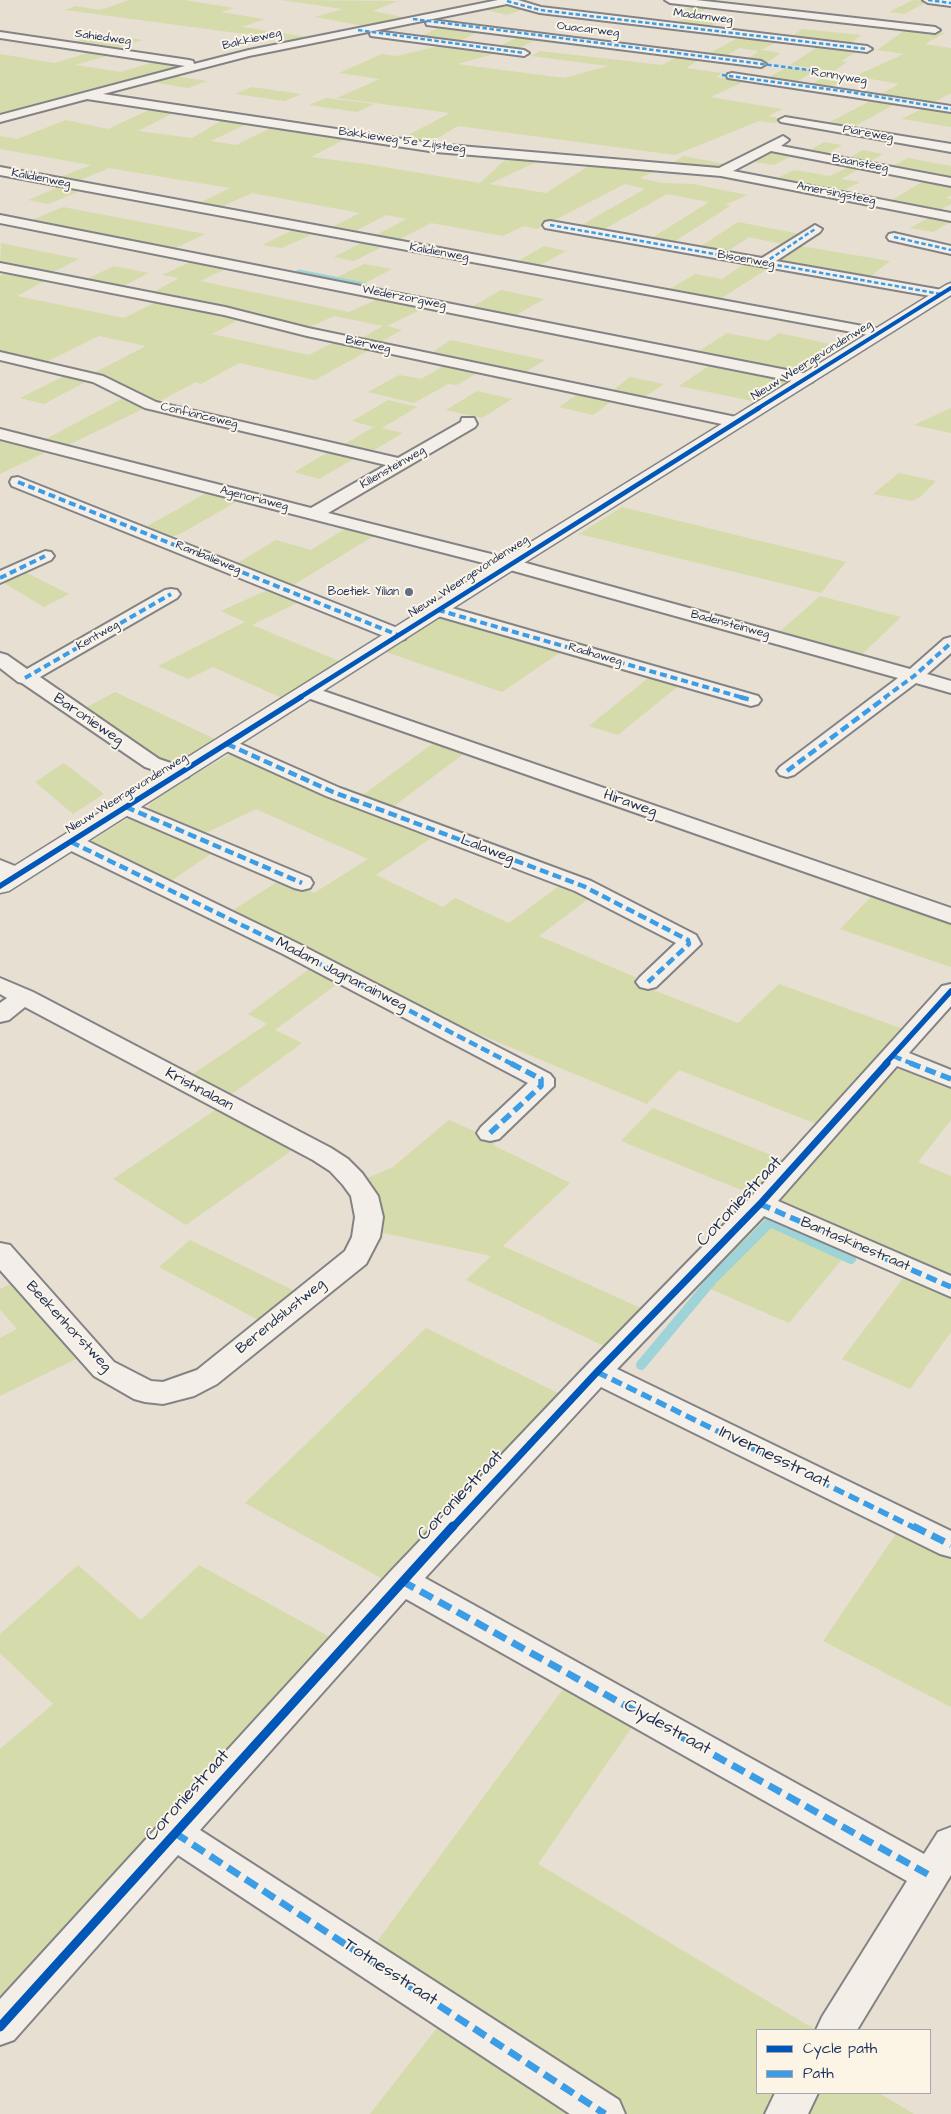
<!DOCTYPE html>
<style>
body{margin:0}
#map{position:relative;width:951px;height:2114px;overflow:hidden;background:#e7dfd1;font-family:"Architects Daughter",sans-serif}
canvas{display:block}
.legend{position:absolute;left:756px;top:2029px;width:175px;height:65px;box-sizing:border-box;background:#fcf5e5;border:1px solid #a2a6af;margin:0;padding:6px 9px;list-style:none;font-size:15px;color:#1b2f5e}
.legend li{display:flex;align-items:center;gap:10px;height:25px}
.legend b{width:25px;border:1px solid #a2a6af}
</style>
<div id="map">
<canvas width="951" height="2114"></canvas>
<ul class="legend">
<li><b style="height:6px;background:#0057b8"></b>Cycle path</li>
<li><b style="height:6px;background:#3b9de6"></b>Path</li>
</ul>
</div>
<script>
const ctx = document.querySelector('canvas').getContext('2d');
ctx.lineJoin = 'round';
function fill(path, color) { ctx.fillStyle = color; ctx.fill(path, 'evenodd'); }
const shape = rows => new Path2D(rows.map(r => 'M' + r).join(''));
function strokePath(path, color, width, dash) { ctx.strokeStyle = color; ctx.lineWidth = width; ctx.lineCap = dash ? 'butt' : 'round'; ctx.setLineDash(dash || []); ctx.stroke(path); }
function label(font, color, halo, rows, align = 'center') {
  ctx.font = font + ' "Architects Daughter",sans-serif'; ctx.lineWidth = 4; ctx.setLineDash([]); ctx.textBaseline = 'middle'; ctx.strokeStyle = halo; ctx.fillStyle = color; for (const [text, x, y, turn = 0] of rows) {
    ctx.save(); ctx.translate(x, y); ctx.rotate((+turn || 0) * Math.PI / 180); ctx.textAlign = isNaN(turn) ? turn : align; if (halo) ctx.strokeText(text, 0, 0); ctx.fillText(text, 0, 0); ctx.restore();
  }
}
fill(shape([
 [129,0,184,0,234,8,221,12,265,19,242,27,314,38,297,41,65,10,76,6,100,10],
 [281,0,397,1,373,11,411,19,369,27,315,17,343,9],
 [913,0,929,1,904,14,889,12],
 [506,3,526,8,507,15,478,8],
 [696,4,712,6,695,15,724,19,706,29,673,25,691,15,679,13],
 [443,26,482,30,456,43,417,38],
 [908,28,945,33,925,44,951,48,951,93,929,105,877,96,899,84,855,76,828,88,809,85,832,73,855,76,904,54,877,50],
 [802,29,861,35,847,46,788,39],
 [100,34,143,40,108,50,68,44],
 [522,35,541,37,514,51,496,48],
 [744,35,781,40,761,50,781,53,766,63,745,61,759,51,739,48,723,58,704,56],
 [447,44,505,51,457,64,564,78,608,66,531,56,540,51,662,65,680,55,703,57,686,68,722,73,716,77,746,81,710,97,782,109,769,116,784,119,775,123,759,121,675,155,458,126,426,145,399,140,450,113,337,98,380,79,339,73,382,54,397,56],
 [820,45,860,50,841,61,847,62,834,71,790,65],
 [94,51,114,54,75,65,121,72,161,60,187,66,0,117,0,54,55,63],
 [786,68,815,71,794,83,765,79],
 [167,75,207,81,188,88,144,81],
 [252,87,301,94,285,101,235,94],
 [326,98,374,104,357,112,309,105],
 [876,98,899,102,849,129,824,125],
 [927,106,951,110,951,127,902,119],
 [153,108,177,111,138,131,192,138,226,118,251,122,211,141,236,145,277,125,351,136,311,157,366,164,480,183,509,156,541,160,489,184,546,193,592,164,661,169,640,178,662,183,693,184,747,195,725,205,730,206,669,245,647,241,709,202,667,194,599,232,576,228,645,189,625,184,537,229,524,226,503,236,431,223,393,243,370,238,407,219,386,215,348,235,326,230,360,213,252,193,214,210,193,206,230,188,109,168,73,183,55,179,91,165,0,149,0,136,17,139,66,120,108,129],
 [824,142,842,145,823,156,805,153],
 [767,150,797,153,774,165,747,161],
 [863,150,883,154,865,164,845,160],
 [683,156,730,165,720,170,667,167],
 [908,158,951,166,951,181,889,168],
 [855,164,864,166,841,179,860,182,838,193,773,180,794,170,830,176],
 [927,179,951,183,951,195,946,198,951,199,951,204,936,212,887,203],
 [64,185,85,189,48,204,28,200],
 [63,207,205,234,169,251,27,222],
 [934,215,951,218,951,222,933,232,910,228],
 [738,222,800,234,787,245,749,237,722,255,695,250],
 [295,229,315,233,282,248,262,245],
 [365,241,386,245,354,261,334,257],
 [1,243,79,259,47,275,0,265],
 [794,245,890,261,866,280,780,265,772,259],
 [544,246,566,251,535,268,513,264],
 [197,259,232,266,200,281,349,312,385,296,430,305,387,326,402,330,375,345,357,341,383,326,334,316,303,330,148,295,179,278,162,275],
 [747,262,772,266,717,301,665,292,695,274,722,279],
 [364,264,392,269,358,287,329,281],
 [114,266,149,273,117,289,81,282],
 [11,270,50,278,17,296,124,318,160,300,244,317,212,334,309,355,338,340,373,348,315,380,239,363,201,384,196,382,156,403,90,375,146,346,99,336,42,364,0,354,0,276],
 [501,290,544,299,511,318,468,309],
 [727,333,768,341,779,333,835,345,832,352,796,373,695,354],
 [450,340,545,360,519,376,428,356],
 [713,363,784,378,788,384,757,402,679,386],
 [447,364,480,371,457,385,448,384,414,403,368,392,399,375,421,379],
 [68,374,91,379,44,404,20,398],
 [630,377,664,384,640,400,608,394],
 [477,391,512,399,482,418,446,410],
 [581,392,615,399,593,415,559,407],
 [127,396,147,407,64,447,42,441],
 [388,400,417,407,382,428,403,433,369,453,341,446,374,427,352,421],
 [951,408,951,433,914,425],
 [0,438,50,450,0,474],
 [332,450,357,457,319,479,294,472],
 [899,473,936,481,920,497,912,501,873,494],
 [210,491,241,499,180,534,168,538,142,529],
 [622,507,846,562,821,593,579,534],
 [348,527,377,534,290,587,234,565,276,540,311,550],
 [23,571,69,594,44,607,1,581],
 [272,588,303,600,252,625,339,661,282,698,213,667,188,679,158,666,245,622,221,611],
 [820,596,901,617,860,656,777,634],
 [442,616,565,649,502,692,386,652],
 [653,674,682,683,618,735,589,726],
 [115,692,217,740,187,760,178,763,161,760,83,709],
 [435,742,466,752,394,806,363,795],
 [235,751,436,835,376,875,443,907,455,898,509,923,563,883,592,896,539,936,635,977,638,984,738,1023,779,984,906,1030,819,1125,679,1070,647,1104,440,1018,230,912,282,879,314,893,368,859,256,809,208,832,202,833,148,812,149,805,161,795],
 [64,763,104,794,73,814,35,782],
 [133,815,215,851,171,881,90,842],
 [873,895,951,923,951,967,840,929],
 [313,966,341,981,275,1030,302,1043,225,1099,187,1078,267,1024,248,1014],
 [903,1068,951,1082,951,1120,918,1162,951,1176,951,1282,782,1204,780,1197,889,1073],
 [220,1107,295,1148,186,1225,113,1179],
 [653,1108,786,1161,756,1196,621,1141],
 [449,1120,497,1141,493,1145,570,1183,503,1246,645,1310,610,1349,466,1280,491,1256,374,1231,363,1180,393,1167],
 [765,1214,850,1250,789,1323,694,1282],
 [190,1240,299,1293,264,1323,159,1267],
 [907,1273,951,1291,951,1332,910,1389,842,1359],
 [14,1282,80,1357,0,1396,0,1338,17,1329,0,1309,0,1289],
 [426,1328,564,1396,390,1583,245,1503],
 [900,1528,951,1553,951,1707,823,1641],
 [78,1565,141,1620,199,1565,337,1641,0,2014,0,1749,53,1704,0,1653,0,1634],
 [569,1681,636,1721,538,1864,816,2030,757,2030,757,2093,784,2093,771,2114,626,2114,373,1947],
 [444,2019,592,2114,370,2114],
 [816,2093,879,2093,914,2114,803,2114]
]), '#d5dbab');
strokePath(shape([
 [299,272,364,285]
]), '#9ed3d7', 5);
strokePath(shape([
 [641,1365,712,1280,770,1222,851,1259]
]), '#9ed3d7', 10);
const minor = shape([
 [498,0,518,0,541,7,867,46,872,49,867,52,540,13,507,4,249,56,103,94,436,144,719,168,783,136,789,140,781,146,951,178,951,186,771,151,733,171,951,213,951,221,721,176,436,152,87,99,0,122,0,115,185,66,0,38,0,32,189,60,193,61,194,64,249,50,498,0],
 [665,0,696,0,935,27,940,30,935,33,670,3,665,0],
 [923,0,951,0,951,6,928,3,923,0],
 [431,20,761,61,766,64,761,67,427,25,426,23,431,20],
 [375,31,524,50,529,53,524,56,371,36,370,34,371,32,375,31],
 [732,73,951,106,951,112,728,78,727,76,728,74,732,73],
 [785,117,951,144,951,152,781,122,779,120,785,117],
 [0,167,879,329,884,330,886,333,884,336,879,337,0,175,0,167],
 [0,215,807,374,812,376,815,379,812,382,807,384,0,223,0,215],
 [550,221,762,258,815,225,822,229,820,232,776,261,942,290,949,294,942,298,545,228,543,225,545,222,550,221],
 [894,233,951,246,951,254,889,240,887,237,889,234,894,233],
 [0,263,225,307,308,328,736,417,742,419,744,422,742,425,736,427,307,336,224,315,0,271,0,263],
 [0,352,103,376,156,402,398,458,461,422,462,418,474,418,477,424,475,427,328,513,515,560,910,669,944,639,951,637,951,653,927,674,951,681,951,693,916,683,794,775,787,777,780,775,777,771,780,767,898,678,503,568,0,439,0,429,311,508,386,465,145,408,93,382,0,360,0,352],
 [18,477,405,631,407,635,405,639,398,641,391,639,12,486,10,482,12,478,18,477],
 [45,551,51,552,54,556,51,560,0,583,0,571,45,551],
 [171,589,177,590,180,594,177,598,40,677,159,759,188,769,191,773,188,777,181,779,145,767,22,683,18,682,0,668,0,653,7,655,27,669,165,590,171,589],
 [438,604,758,696,761,700,758,704,751,706,744,704,431,614,429,610,431,606,438,604],
 [309,686,951,908,951,923,302,696,299,692,302,688,309,686],
 [227,738,340,788,591,881,696,935,701,944,656,987,648,989,640,987,636,982,640,977,676,943,575,891,326,796,220,748,217,744,220,740,227,738],
 [126,801,310,878,313,883,310,888,302,890,294,888,118,812,115,807,118,802,126,801],
 [71,835,79,837,299,944,550,1074,554,1079,554,1086,499,1139,490,1141,481,1139,477,1133,481,1127,528,1083,283,954,63,847,60,842,63,837,71,835],
 [0,860,25,870,28,875,25,880,17,882,0,875,0,860],
 [0,978,33,992,331,1148,348,1159,362,1173,378,1196,383,1217,380,1237,366,1264,217,1384,194,1396,163,1404,145,1402,134,1399,94,1376,0,1270,0,1243,10,1245,114,1362,151,1381,163,1382,197,1370,345,1251,352,1237,355,1217,351,1196,343,1185,330,1171,313,1160,25,1007,9,1020,0,1022,0,1003,7,998,0,994,0,978],
 [951,984,951,1006,909,1053,951,1070,951,1087,897,1066,778,1201,951,1276,951,1297,764,1216,617,1369,951,1531,951,1557,940,1554,601,1387,425,1578,924,1854,938,1832,951,1827,951,1875,857,2030,816,2030,822,2017,907,1881,406,1599,200,1830,619,2100,625,2114,570,2114,178,1855,14,2040,0,2045,0,1999,390,1572,587,1365,750,1198,942,986,951,984],
 [775,2093,818,2093,808,2114,765,2114,775,2093]
]);
const tertiary = shape([
 [951,283,951,295,516,568,9,891,0,893,0,875,502,560,946,285,951,283]
]);
strokePath(minor, '#838386', 4);
strokePath(tertiary, '#838386', 3);
fill(minor, '#f3efe8');
fill(tertiary, '#f3efe8');
strokePath(shape([
 [928,0,951,3],
 [507,1,540,10,867,49],
 [413,19,832,73],
 [358,30,524,53],
 [722,75,849,92,951,109],
 [550,225,941,294],
 [894,237,951,250],
 [764,263,815,229]
]), '#3b9de6', 2.5, [4.5, 2.5]);
strokePath(shape([
 [18,482,398,635],
 [0,578,45,556],
 [438,610,744,698],
 [25,678,171,594],
 [884,698,914,676,951,643]
]), '#3b9de6', 4, [7, 4]);
strokePath(shape([
 [740,697,751,700],
 [227,744,333,792,583,886,688,940,689,944,648,982],
 [787,771,886,697],
 [126,807,302,883],
 [71,842,291,949,512,1064],
 [893,1056,913,1064]
]), '#3b9de6', 4.5, [9, 4.5]);
strokePath(shape([
 [910,1063,951,1079],
 [490,1133,541,1086,541,1079,510,1063],
 [760,1204,951,1287],
 [597,1372,915,1528]
]), '#3b9de6', 5.5, [11, 5.5]);
strokePath(shape([
 [913,1526,951,1545],
 [402,1581,931,1876],
 [175,1833,605,2114]
]), '#3b9de6', 7, [14, 7]);
strokePath(shape([
 [757,409,951,288]
]), '#0057b8', 4);
strokePath(shape([
 [299,698,759,408]
]), '#0057b8', 4.5);
strokePath(shape([
 [0,886,301,697],
 [885,1064,951,991]
]), '#0057b8', 5.5);
strokePath(shape([
 [452,1528,597,1372,760,1204,887,1063]
]), '#0057b8', 7);
strokePath(shape([
 [0,2027,453,1526]
]), '#0057b8', 9);
for (const [x, y, r, color] of [
 [409,592,5,"#626d86"]
]) { const dot = new Path2D(); dot.arc(x, y, r, 0, 2 * Math.PI); ctx.fillStyle = color; ctx.fill(dot); strokePath(dot, '#fcf5e5', 2); }
label('12px', '#1b2f5e', '#fcf5e5', [
 ["Madamweg",703,17,7],
 ["Ouacarweg",588,30,7],
 ["Sahiedweg",103,38,8],
 ["Bakkieweg",252,40,-13],
 ["Ronnyweg",839,77,9],
 ["Piareweg",868,134,10],
 ["Bakkieweg 5e Zijsteeg",402,141,8],
 ["Baansteeg",860,164,10],
 ["Kalidienweg",41,179,11],
 ["Amersingsteeg",836,194,11],
 ["Kalidienweg",439,253,10],
 ["Bisoenweg",746,260,10],
 ["Wederzorgweg",404,298,11],
 ["Bierweg",368,345,12],
 ["Nieuw Weergevondenweg",812,361,-32],
 ["Confianceweg",199,416,13],
 ["Killensteinweg",393,468,-30],
 ["Agenoriaweg",254,499,14],
 ["Rambalieweg",208,558,22],
 ["Nieuw Weergevondenweg",469,577,-33],
 ["Badensteinweg",730,625,15],
 ["Kentweg",98,636,-30],
 ["Radhaweg",595,655,16],
 ["Nieuw Weergevondenweg",127,794,-32]
]);
label('12px', '#1b2f5e', '#fcf5e5', [
 ["Boetiek Yilian",399,592]
], 'right');
label('15px', '#1b2f5e', '#fcf5e5', [
 ["Baronieweg",88,720,34],
 ["Hiraweg",630,804,19],
 ["Lalaweg",487,850,21],
 ["Madam Jagnarainweg",341,975,27],
 ["Krishnalaan",199,1090,28],
 ["Bantaskinestraat",855,1245,23],
 ["Berendslustweg",281,1317,-39],
 ["Beekenhorstweg",68,1327,47]
]);
label('18px', '#1b2f5e', '#fcf5e5', [
 ["Coroniestraat",740,1202,-47],
 ["Invernesstraat",774,1458,26],
 ["Coroniestraat",461,1496,-47],
 ["Clydestraat",667,1728,29],
 ["Coroniestraat",188,1796,-48],
 ["Totnesstraat",390,1973,33]
]);
</script>
